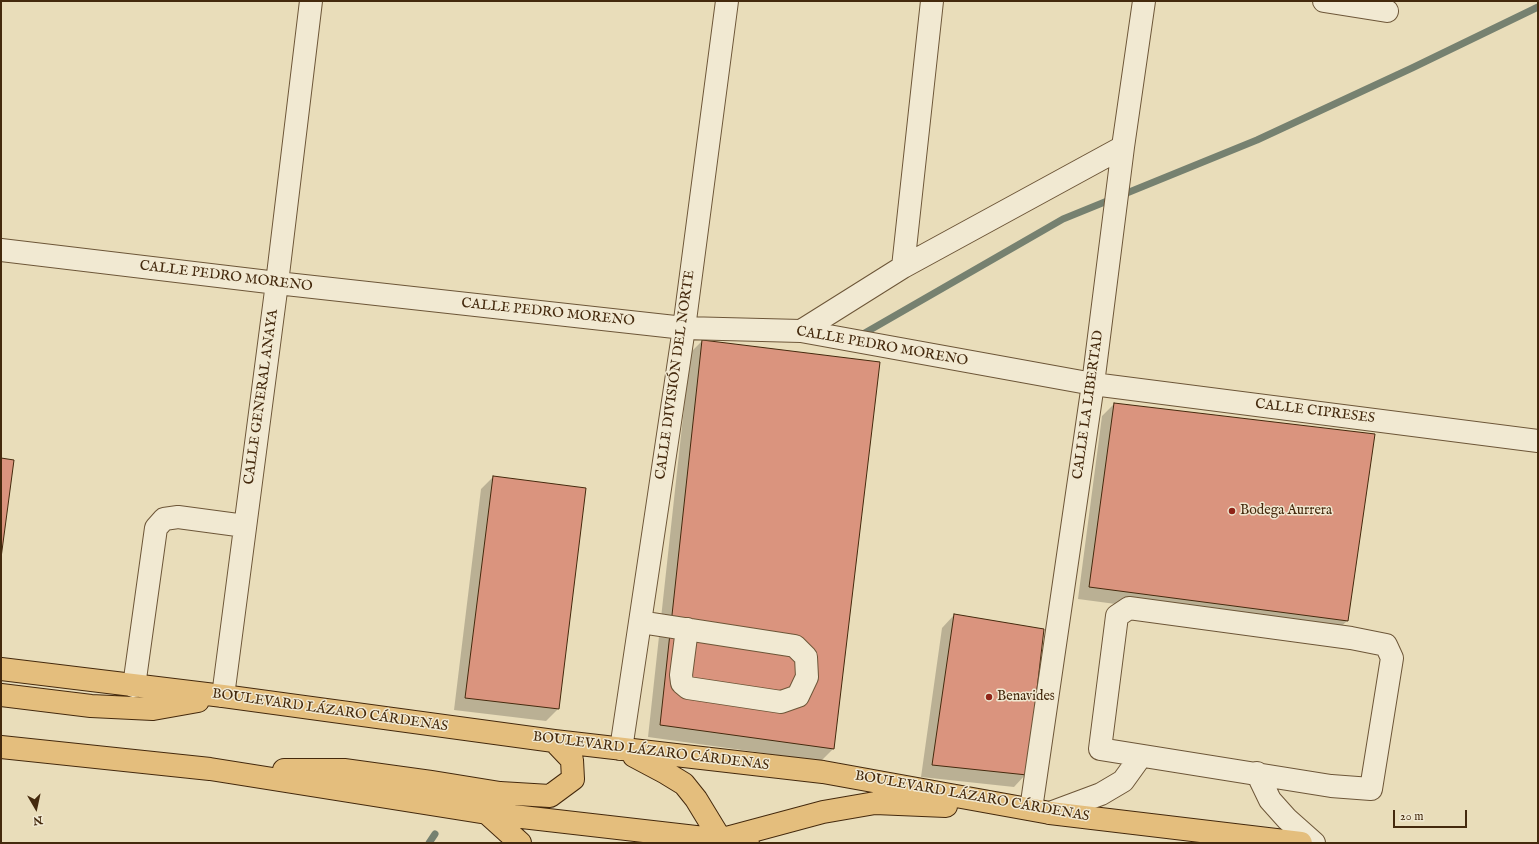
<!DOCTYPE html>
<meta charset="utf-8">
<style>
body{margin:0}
#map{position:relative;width:1539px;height:844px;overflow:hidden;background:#e9ddba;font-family:"IM FELL English",serif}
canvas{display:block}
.frame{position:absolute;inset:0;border:2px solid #44290d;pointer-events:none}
.north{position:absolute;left:16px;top:788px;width:40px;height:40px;-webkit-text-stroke:3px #f1e9d2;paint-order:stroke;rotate:171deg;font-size:11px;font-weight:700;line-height:16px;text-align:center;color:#44290d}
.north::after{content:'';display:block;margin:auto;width:14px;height:18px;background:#44290d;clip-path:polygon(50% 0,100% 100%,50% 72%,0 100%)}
.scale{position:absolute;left:1393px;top:810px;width:74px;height:18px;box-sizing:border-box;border:2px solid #44290d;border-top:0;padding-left:5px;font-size:12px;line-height:14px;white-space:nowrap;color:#44290d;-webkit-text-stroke:3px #f1e9d2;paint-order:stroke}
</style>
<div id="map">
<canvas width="1539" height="844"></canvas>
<div class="frame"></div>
<div class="north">N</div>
<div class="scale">20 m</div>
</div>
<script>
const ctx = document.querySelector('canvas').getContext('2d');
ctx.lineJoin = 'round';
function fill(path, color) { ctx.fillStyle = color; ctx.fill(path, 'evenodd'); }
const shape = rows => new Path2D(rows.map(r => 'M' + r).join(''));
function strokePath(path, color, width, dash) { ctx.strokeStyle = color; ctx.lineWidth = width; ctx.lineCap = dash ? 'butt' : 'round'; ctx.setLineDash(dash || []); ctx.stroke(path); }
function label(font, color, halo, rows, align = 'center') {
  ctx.font = font + ' "IM FELL English",serif'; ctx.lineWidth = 3; ctx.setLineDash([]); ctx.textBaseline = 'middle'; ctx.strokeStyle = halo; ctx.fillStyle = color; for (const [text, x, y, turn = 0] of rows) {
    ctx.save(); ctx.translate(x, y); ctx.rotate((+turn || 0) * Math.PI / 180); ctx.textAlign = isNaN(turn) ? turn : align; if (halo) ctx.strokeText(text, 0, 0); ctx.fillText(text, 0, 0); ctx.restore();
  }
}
fill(shape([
 [702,341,879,363,833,749,821,761,648,737,690,353],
 [1114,404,1374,435,1347,621,1334,633,1078,599,1102,416],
 [493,477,558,709,546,721,454,710,481,489],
 [954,615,1026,774,1014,787,921,777,942,628]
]), '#0003');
strokePath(shape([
 [863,334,1063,219,1257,140,1412,68,1538,7],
 [429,843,435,834]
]), '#768170', 7);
const building = shape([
 [702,340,880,362,834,749,660,725,702,340],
 [1114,403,1375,434,1348,621,1089,587,1114,403],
 [1,458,14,460,1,558,1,458],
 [493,476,586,488,559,709,465,698,493,476],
 [954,614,1044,629,1027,775,932,765,954,614]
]);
fill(building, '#da947e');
strokePath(building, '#44290d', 1);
const minor = shape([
 [1324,1,1387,11],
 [1,250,277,283,684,328,801,331,1093,384,1538,441],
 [903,267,932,1],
 [801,331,903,267,1123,147],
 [1129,608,1351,638,1386,645,1392,658,1371,789,1331,786,1100,749,1117,616,1129,608],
 [640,622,795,646,806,657,807,677,798,696,781,702,688,688,682,683,681,675,687,629],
 [134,686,156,528,164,519,178,517,245,526],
 [223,696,277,283,311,1],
 [621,749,684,328,727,1],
 [1257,773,1270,800,1287,819,1314,843],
 [1031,809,1093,384,1123,147,1144,1],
 [1050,813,1101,794,1123,781,1141,756]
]);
const major = shape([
 [1,669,223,696,554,741,823,772,1050,813,1301,843],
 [1,695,91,706,153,709,198,701],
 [1,747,210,769,487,813,748,843],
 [634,756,666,773,684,784,696,799,721,840],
 [284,770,344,770,431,782,500,793,550,796,573,779,572,760,554,741],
 [487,813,520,843],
 [726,838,823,812,875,803,946,806]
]);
strokePath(minor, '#6d5638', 24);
strokePath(major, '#44290d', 24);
strokePath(minor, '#f1e9d2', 22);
strokePath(major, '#e4be7d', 22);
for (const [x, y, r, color] of [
 [1232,511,4,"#8f2418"],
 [989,697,4,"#8f2418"]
]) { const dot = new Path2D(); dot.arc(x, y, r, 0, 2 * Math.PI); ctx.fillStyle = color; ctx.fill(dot); strokePath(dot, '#f1e9d2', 1.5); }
label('14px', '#44290d', '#f1e9d2', [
 ["CALLE PEDRO MORENO",226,277,7],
 ["CALLE PEDRO MORENO",548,313,6],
 ["CALLE PEDRO MORENO",882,347,10],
 ["CALLE DIVISIÓN DEL NORTE",676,375,-82],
 ["CALLE GENERAL ANAYA",262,397,-82],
 ["CALLE LA LIBERTAD",1089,405,-82],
 ["CALLE CIPRESES",1315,412,7],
 ["BOULEVARD LÁZARO CÁRDENAS",330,711,8],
 ["BOULEVARD LÁZARO CÁRDENAS",651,752,7],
 ["BOULEVARD LÁZARO CÁRDENAS",972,797,10]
]);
label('14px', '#44290d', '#f1e9d2', [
 ["Bodega Aurrera",1240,511],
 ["Benavides",997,697]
], 'left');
</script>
